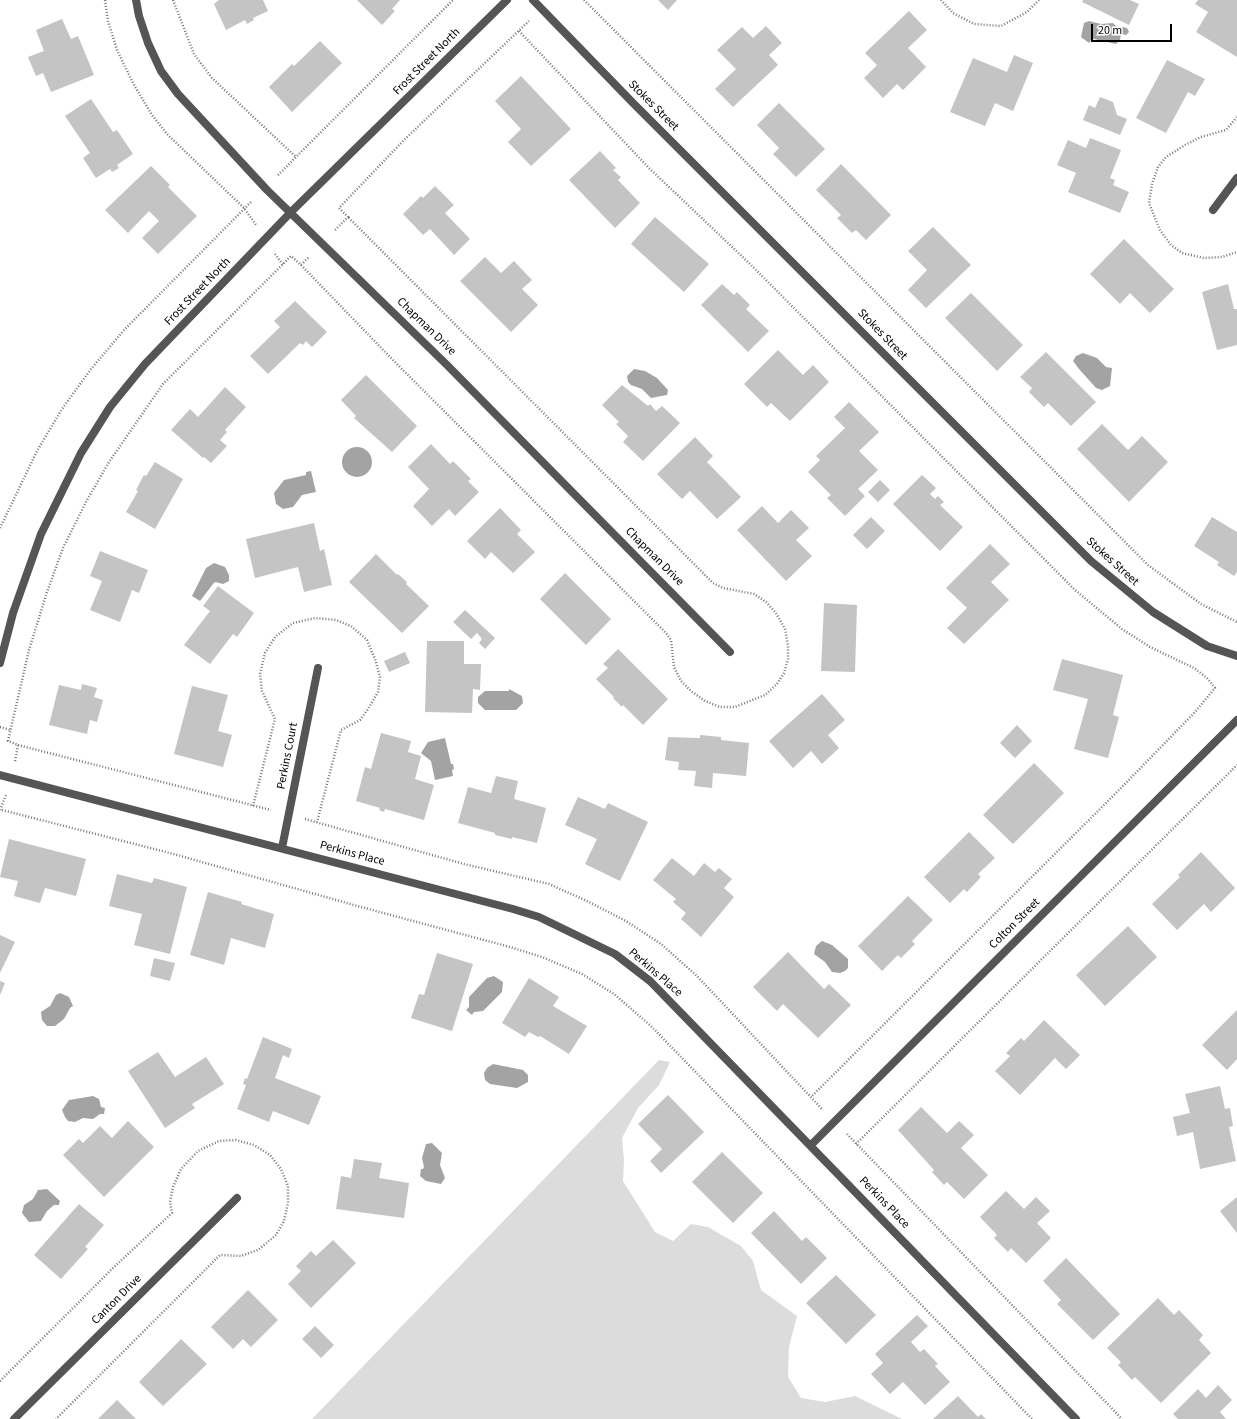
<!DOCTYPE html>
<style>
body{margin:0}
#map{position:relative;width:1237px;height:1419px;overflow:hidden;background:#fff;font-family:"Source Sans 3",sans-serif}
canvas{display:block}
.scale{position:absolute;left:1091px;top:24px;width:81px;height:18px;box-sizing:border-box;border:2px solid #000;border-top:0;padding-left:5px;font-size:12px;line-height:14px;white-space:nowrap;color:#000;-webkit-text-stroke:3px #fff;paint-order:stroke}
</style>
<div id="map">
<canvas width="1237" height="1419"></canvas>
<div class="scale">20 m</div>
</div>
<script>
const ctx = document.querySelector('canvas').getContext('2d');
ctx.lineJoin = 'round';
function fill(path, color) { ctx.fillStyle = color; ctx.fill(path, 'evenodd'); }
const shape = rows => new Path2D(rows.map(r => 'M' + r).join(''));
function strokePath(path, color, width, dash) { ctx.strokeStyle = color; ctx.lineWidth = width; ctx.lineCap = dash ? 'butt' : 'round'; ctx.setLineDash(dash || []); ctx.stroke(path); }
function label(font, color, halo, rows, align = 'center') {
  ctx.font = font + ' "Source Sans 3",sans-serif'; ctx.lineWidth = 4; ctx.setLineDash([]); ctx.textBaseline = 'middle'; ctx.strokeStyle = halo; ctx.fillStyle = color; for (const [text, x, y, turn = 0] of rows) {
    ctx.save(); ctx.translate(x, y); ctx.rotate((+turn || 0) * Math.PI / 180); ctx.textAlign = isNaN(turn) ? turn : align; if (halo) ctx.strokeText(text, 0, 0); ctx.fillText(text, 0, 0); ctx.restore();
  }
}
fill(shape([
 [659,1060,670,1062,659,1085,638,1108,622,1138,624,1161,623,1181,655,1232,673,1241,691,1224,708,1227,741,1246,753,1261,761,1290,797,1316,789,1347,788,1377,801,1398,825,1402,855,1396,902,1419,312,1419]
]), '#dcdcdc');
fill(shape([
 [1089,21,1101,24,1113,23,1120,30,1123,27,1127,28,1129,32,1126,35,1121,34,1120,40,1116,44,1094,39,1091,40,1089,43,1081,37,1084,23],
 [1083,353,1097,358,1106,367,1112,368,1110,386,1102,390,1096,388,1079,369,1073,361,1076,356],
 [634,369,645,371,657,378,668,390,667,395,651,398,642,389,631,385,628,382,627,376],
 '342 462a15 15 0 1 1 30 0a15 15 0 1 1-30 0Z',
 [311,471,316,492,302,495,293,507,283,509,276,504,274,493,284,480,306,475,306,472],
 [214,563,225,567,229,575,229,581,223,584,215,582,213,584,200,601,192,596,206,568],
 [509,689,522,696,523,703,516,710,485,710,478,703,478,697,485,691,509,691],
 [445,738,451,764,453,764,454,769,452,770,453,776,435,780,431,761,421,753,428,742],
 [822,941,832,945,848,959,848,968,845,971,840,973,832,972,825,962,814,954,816,946],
 [494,976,503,982,502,992,483,1011,474,1012,472,1015,466,1010,469,1007,469,997,487,978],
 [60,993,69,997,73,1006,70,1008,64,1019,55,1026,47,1026,42,1020,41,1012,50,1006,56,995],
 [493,1064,523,1070,528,1075,528,1082,517,1088,490,1084,485,1080,484,1073,487,1068],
 [93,1096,99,1099,101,1107,105,1108,104,1114,100,1114,93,1119,83,1118,75,1122,68,1121,65,1117,62,1110,69,1100],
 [432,1143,442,1153,440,1165,445,1178,441,1184,426,1181,420,1176,421,1169,423,1169,424,1167,422,1158,426,1144],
 [47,1189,60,1201,59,1205,54,1205,47,1211,41,1221,29,1222,22,1213,24,1205,33,1199,38,1190]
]), '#a3a3a3');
fill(shape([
 [219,0,263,0,268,11,253,18,254,20,247,24,245,20,226,30,214,4],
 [357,0,400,0,392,9,395,11,382,25],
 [658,0,677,0,668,10],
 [1083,0,1130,0,1139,4,1129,25,1082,2],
 [1198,0,1237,0,1237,57,1196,32,1208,12,1195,4],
 [909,11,927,30,908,48,926,67,903,90,897,84,883,98,864,78,877,65,865,53],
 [62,19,71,39,78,36,94,75,51,92,43,73,36,76,28,57,44,51,36,30],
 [766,26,782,43,769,55,778,65,733,107,715,89,736,69,717,50,742,27,753,38],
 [320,41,342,63,292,112,269,87,292,64,294,66],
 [1014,55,1033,63,1013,111,995,103,985,126,950,112,973,58,1007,72],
 [1167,60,1205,79,1195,96,1188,92,1166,133,1136,118],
 [521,76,571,129,531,166,508,142,521,129,495,101],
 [1100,97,1113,102,1117,115,1127,119,1120,135,1083,120,1089,105,1095,108],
 [91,99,113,132,117,130,133,154,117,165,119,168,112,172,110,169,96,178,83,158,90,153,65,116],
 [779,103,825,149,796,177,773,154,779,148,757,125],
 [1090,138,1121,150,1110,178,1115,180,1113,185,1129,192,1120,213,1068,192,1076,173,1057,165,1068,140,1086,148],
 [600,151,616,168,613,170,621,177,618,180,640,203,615,228,569,180],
 [841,164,891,215,866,240,856,230,852,233,837,218,841,215,816,190],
 [151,166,170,185,168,187,197,216,158,254,142,238,159,221,149,211,128,233,105,210],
 [435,186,454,205,445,213,470,239,454,255,430,229,423,235,403,214,421,196,423,198],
 [655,217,709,264,684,292,631,244],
 [933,227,971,265,926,308,908,290,927,270,908,251],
 [1124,239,1174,289,1150,313,1130,293,1120,304,1090,274],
 [485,257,501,273,514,261,532,280,522,289,538,305,511,332,460,281],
 [722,284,734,295,737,292,750,305,746,309,769,331,748,352,701,305],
 [1228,284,1234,309,1237,309,1237,345,1217,350,1202,292],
 [971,293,1023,345,997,371,945,318],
 [295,301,327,332,312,347,306,341,303,345,300,343,268,374,250,356,280,327,274,321],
 [778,350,803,375,813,365,829,382,790,421,771,403,767,407,744,384],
 [1046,352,1096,402,1071,426,1048,403,1044,407,1029,392,1032,388,1020,377],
 [366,375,417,426,392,452,354,418,356,416,341,400],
 [622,385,648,406,650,404,656,411,662,406,680,423,643,461,623,442,628,436,616,424,619,422,602,405],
 [225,387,246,407,225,430,227,432,220,440,227,446,211,463,204,457,203,458,171,430,190,409,198,417],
 [849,402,879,432,859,451,878,470,858,489,865,496,845,516,827,498,831,495,808,472,820,460,816,456,845,428,834,417],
 [1102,424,1128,450,1142,436,1168,462,1129,502,1077,449],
 [695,437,713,456,707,462,741,497,717,519,690,491,682,499,657,474],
 [431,444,450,464,453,461,471,479,468,481,479,492,455,516,449,509,432,526,413,506,429,489,408,467],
 [155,462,183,479,155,529,126,512,138,491,136,490,144,475,146,476],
 [922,475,936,488,930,494,935,499,938,496,944,502,940,505,963,527,940,551,893,504],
 [880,480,890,490,878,502,868,492],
 [762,506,778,523,791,510,809,528,796,540,812,556,786,581,737,530],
 [500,508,521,530,517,534,535,552,513,573,491,552,485,559,467,541],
 [871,517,885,531,867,549,853,535],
 [1212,517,1237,532,1237,572,1234,576,1217,565,1219,562,1194,546],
 [314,523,320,551,324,549,332,585,304,592,298,567,255,578,246,539],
 [990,544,1010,564,991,582,1009,600,964,644,947,628,967,608,946,588],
 [100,551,148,570,139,593,132,590,120,622,90,610,102,581,90,576],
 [376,554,397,575,398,574,407,582,406,584,429,606,402,633,349,582],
 [565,573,611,619,586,645,540,599],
 [218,586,254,613,237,637,233,634,210,664,184,645,210,611,203,606],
 [824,603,857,605,855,672,821,671],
 [465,610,495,638,485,649,479,643,482,639,477,633,471,639,453,622],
 [427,641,464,641,464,664,481,664,480,690,473,689,472,713,425,712],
 [618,649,668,699,643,725,623,705,622,707,613,698,614,697,596,679,608,668,603,664],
 [405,652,410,663,389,672,384,661],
 [1062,659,1123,675,1113,715,1119,717,1108,758,1074,749,1088,699,1053,690],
 [82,684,97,688,94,697,103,700,97,722,90,720,87,734,49,725,59,685,81,690],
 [192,686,228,695,218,731,232,735,223,767,174,754],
 [822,694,845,720,828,735,839,748,822,764,811,751,793,768,769,741],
 [1017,725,1032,741,1015,758,1000,743],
 [381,733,411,741,408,752,421,756,415,779,434,785,424,820,385,809,384,812,379,810,380,808,356,801,365,767,371,769],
 [700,735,721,737,721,740,749,743,746,776,713,773,712,788,694,786,696,771,678,770,679,762,665,760,668,737,700,738],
 [1034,763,1064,793,1013,844,983,815],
 [496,776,518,781,514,799,546,808,537,843,512,837,512,839,495,835,495,833,458,823,468,787,491,793],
 [578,797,605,809,608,803,648,822,620,881,585,864,597,839,565,825],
 [969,832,995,858,978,874,981,877,967,892,964,889,950,903,924,877],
 [9,839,86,859,76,896,45,888,40,903,14,896,18,881,0,877],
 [1201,852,1235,888,1211,912,1204,904,1177,930,1152,904,1180,877,1178,875],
 [672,858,694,876,704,863,715,872,719,868,732,879,724,888,734,897,701,937,681,919,686,913,673,902,676,899,653,880],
 [117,874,152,883,154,878,187,887,170,954,134,945,142,914,109,906],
 [208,892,242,902,241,904,274,914,265,948,231,938,224,965,190,955],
 [908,896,933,920,912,941,915,944,901,958,898,955,882,971,858,946],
 [1128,926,1157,957,1105,1006,1076,975],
 [0,935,15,942,0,973],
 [788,952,824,989,829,984,851,1005,818,1038,783,1004,777,1011,753,987],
 [437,953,473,964,452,1031,411,1018,419,994,424,995],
 [154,958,175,963,170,981,150,976],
 [529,978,559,997,553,1006,587,1026,569,1054,540,1036,538,1037,529,1032,525,1037,502,1023],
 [0,981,5,983,0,995],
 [1237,1010,1237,1059,1227,1070,1202,1045],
 [1044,1020,1080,1055,1066,1069,1055,1058,1020,1095,995,1071,1010,1056,1006,1053,1021,1038,1024,1041],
 [263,1037,292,1049,289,1058,283,1055,275,1078,321,1096,309,1125,273,1111,269,1122,237,1109,246,1085,243,1084,245,1078,247,1079],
 [158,1052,175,1077,206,1057,224,1084,192,1104,195,1108,165,1128,128,1071],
 [1220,1086,1225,1109,1230,1108,1233,1126,1229,1127,1236,1161,1200,1169,1193,1132,1177,1136,1173,1117,1190,1113,1185,1094],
 [668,1095,704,1132,661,1173,650,1161,662,1149,638,1124],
 [921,1107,947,1133,959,1121,974,1135,961,1148,988,1175,964,1199,947,1182,944,1185,932,1172,934,1170,898,1130],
 [128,1121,154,1147,104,1197,63,1155,79,1139,83,1143,100,1126,112,1138],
 [722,1152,763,1193,733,1223,692,1182],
 [354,1159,382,1163,379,1178,409,1183,404,1218,336,1209,341,1176,351,1178],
 [1006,1191,1024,1209,1036,1197,1050,1211,1037,1223,1051,1238,1026,1263,1011,1248,1008,1252,994,1238,997,1235,980,1217],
 [1237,1197,1237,1233,1220,1211],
 [79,1204,104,1225,85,1247,88,1249,61,1279,34,1255],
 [774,1211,802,1241,806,1237,827,1258,801,1284,751,1233],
 [333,1240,356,1263,311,1308,288,1284,301,1271,296,1266,311,1251,316,1256],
 [1066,1258,1120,1314,1093,1340,1057,1304,1061,1300,1043,1281],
 [836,1275,876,1315,846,1344,806,1303],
 [248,1290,278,1320,251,1347,243,1339,233,1349,211,1327],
 [1158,1298,1174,1315,1179,1310,1203,1335,1199,1340,1211,1353,1161,1403,1135,1377,1132,1380,1118,1365,1121,1362,1107,1348],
 [917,1315,928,1326,911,1342,920,1352,924,1349,938,1364,935,1366,950,1382,925,1405,903,1382,890,1394,871,1374,883,1363,875,1354],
 [315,1326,334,1345,321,1358,302,1339],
 [181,1339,207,1364,163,1406,139,1382],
 [1218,1385,1232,1400,1220,1412,1226,1419,1178,1419,1173,1414,1198,1389,1206,1398],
 [958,1396,978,1417,981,1414,986,1419,933,1419],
 [117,1400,136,1419,98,1419]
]), '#c4c4c4');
strokePath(shape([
 [105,0,108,21,117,50,134,85,152,115,167,134,244,208,256,225],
 [173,0,194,54,212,78,296,157],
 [584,0,1148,565,1201,604,1237,622],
 [941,0,953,13,974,24,1001,26,1027,12,1039,0],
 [519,31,648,167,750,264,1075,590,1122,629,1150,647,1194,668,1207,678,1215,688,1195,712,1122,787,811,1097],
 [1237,117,1226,130,1201,137,1185,145,1166,157,1158,167,1152,184,1149,203,1160,230,1171,245,1182,253,1204,258,1222,257,1237,252],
 [278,175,453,0],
 [335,230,348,217,339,208,405,139,529,21],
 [275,254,283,265],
 [301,265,389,356,666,633,671,640,674,667,681,681,691,691,705,701,720,707,735,707,765,695,777,684,784,673,788,659,788,646,785,629,776,613,766,602,754,594,723,588,713,583,348,217],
 [0,528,37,451,62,409,91,369,125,329,252,201],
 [0,727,10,730],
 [18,745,271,810],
 [15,761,18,745,8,741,29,650,46,595,63,548,86,502,109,462,163,384,291,256,301,265,309,257],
 [253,806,275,719,262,691,260,674,265,653,275,637,293,623,315,618,336,620,351,626,367,640,375,659,380,677,378,692,368,709,360,720,341,730,317,822],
 [0,810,6,795],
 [2,810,170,853,361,907,510,947,542,957,582,974,614,994,651,1026,1032,1419],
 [305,819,464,864,549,884,587,901,626,921,661,944,697,976,822,1109],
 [847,1134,1122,1419],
 [856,1144,1237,765],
 [0,1381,113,1268,172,1213,170,1202,173,1187,181,1169,198,1151,219,1141,236,1140,254,1145,270,1155,281,1169,288,1186,288,1203,284,1221,276,1235,258,1250,241,1256,220,1255,56,1419]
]), '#777', 2.5, [1, 2]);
strokePath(shape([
 [136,0,139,16,148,43,161,71,178,94,267,190,447,365,730,652],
 [533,0,634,104,1091,561,1153,612,1207,646,1237,656],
 [1213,210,1237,178],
 [0,663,13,613,41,534,81,453,110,407,145,364,291,212,507,0],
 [0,775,513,909,539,917,615,954,650,981,1076,1419],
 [282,848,318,668],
 [811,1145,1237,720],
 [14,1419,237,1198]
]), '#555', 8);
label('12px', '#000', '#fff', [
 ["Frost Street North",427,62,-45],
 ["Stokes Street",653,106,45],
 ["Frost Street North",198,292,-46],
 ["Chapman Drive",426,327,44],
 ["Stokes Street",882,335,46],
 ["Chapman Drive",654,557,45],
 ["Stokes Street",1112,562,42],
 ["Perkins Court",288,756,-79],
 ["Perkins Place",352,854,15],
 ["Colton Street",1015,924,-45],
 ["Perkins Place",655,973,41],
 ["Perkins Place",884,1203,46],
 ["Canton Drive",117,1300,-45]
]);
</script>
